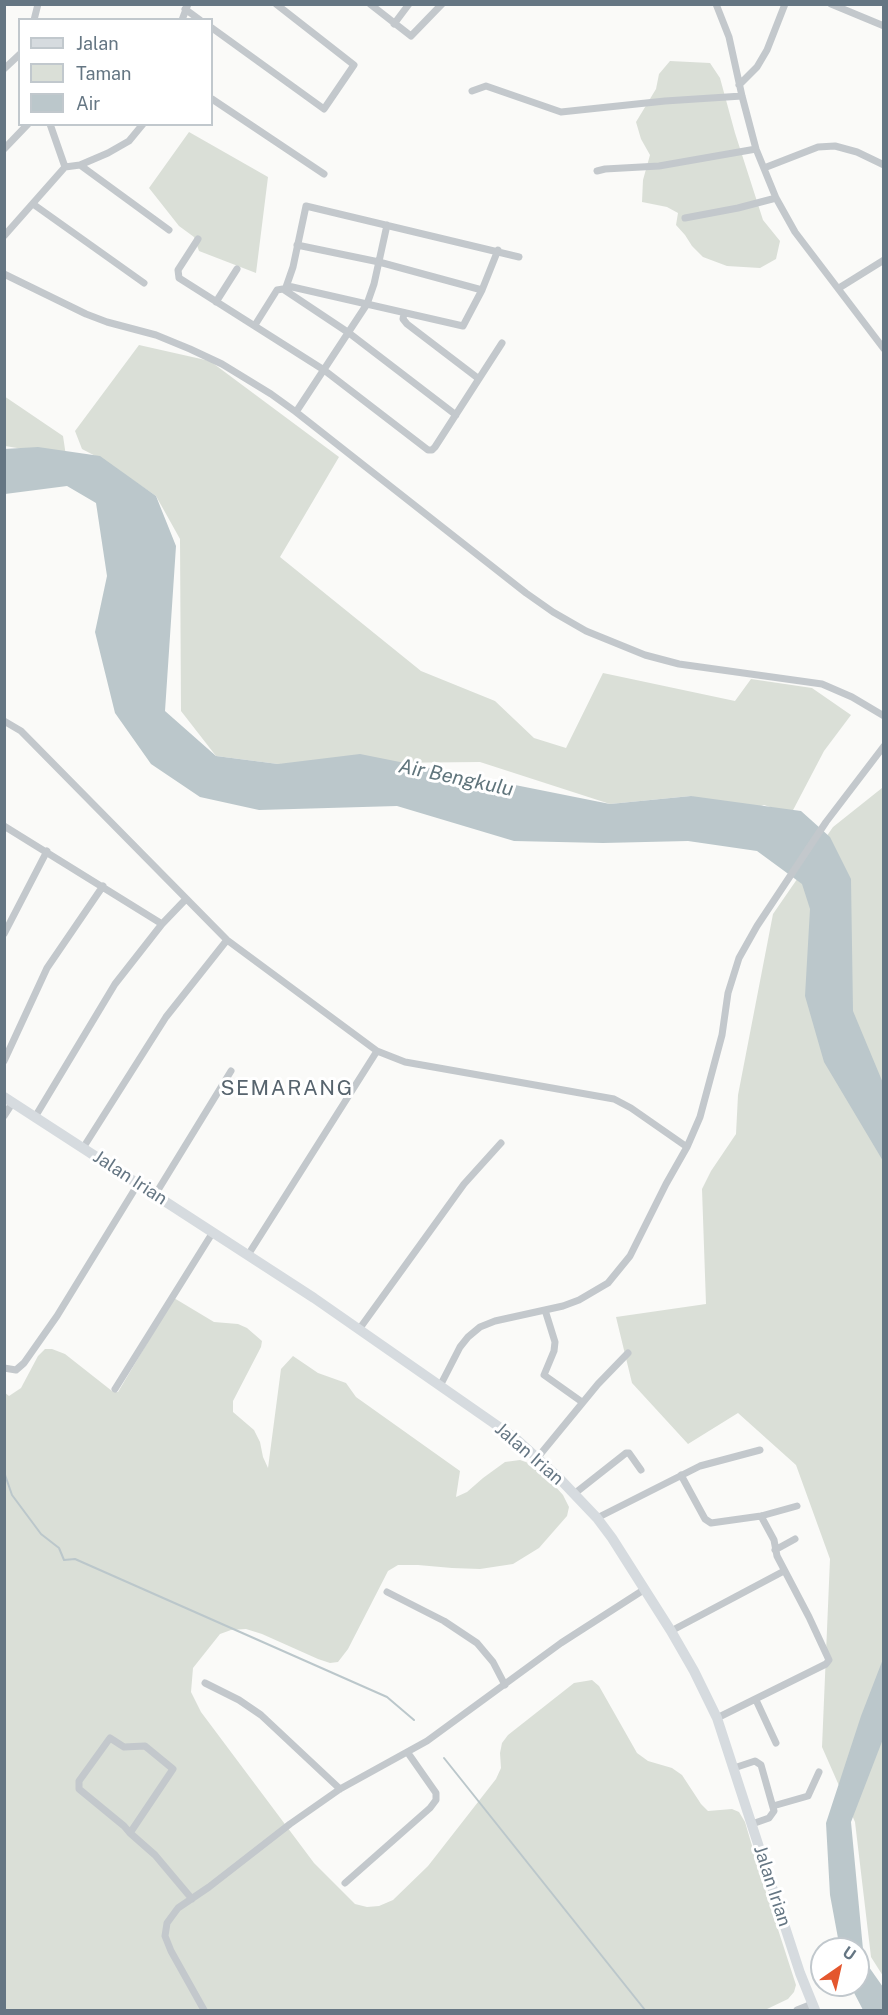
<!DOCTYPE html>
<style>
body{margin:0}
#map{position:relative;width:888px;height:2015px;overflow:hidden;background:#fafaf8;font-family:"Public Sans",sans-serif}
canvas{display:block}
.frame{position:absolute;inset:0;border:6px solid #657683;pointer-events:none}
.legend{position:absolute;left:18px;top:18px;width:195px;height:108px;box-sizing:border-box;background:#fff;border:2px solid #c1c8cd;margin:0;padding:8px 10px;list-style:none;font-size:18px;color:#657683}
.legend li{display:flex;align-items:center;gap:12px;height:30px}
.legend b{width:30px;border:2px solid #c1c8cd}
.north{position:absolute;left:810px;top:1937px;width:60px;height:60px;box-sizing:border-box;background:#fff;border:2px solid #c1c8cd;border-radius:50%;rotate:34deg;font-size:16px;font-weight:700;line-height:24px;text-align:center;color:#657683}
.north::after{content:'';display:block;margin:auto;width:21px;height:27px;background:#e4572e;clip-path:polygon(50% 0,100% 100%,50% 72%,0 100%)}
</style>
<div id="map">
<canvas width="888" height="2015"></canvas>
<div class="frame"></div>
<ul class="legend">
<li><b style="height:8px;background:#d6dbdf"></b>Jalan</li>
<li><b style="height:16px;background:#dadfd7"></b>Taman</li>
<li><b style="height:16px;background:#bbc7cb"></b>Air</li>
</ul>
<div class="north">U</div>
</div>
<script>
const ctx = document.querySelector('canvas').getContext('2d');
ctx.lineJoin = 'round';
function fill(path, color) { ctx.fillStyle = color; ctx.fill(path, 'evenodd'); }
const shape = rows => new Path2D(rows.map(r => 'M' + r).join(''));
function strokePath(path, color, width, dash) { ctx.strokeStyle = color; ctx.lineWidth = width; ctx.lineCap = dash ? 'butt' : 'round'; ctx.setLineDash(dash || []); ctx.stroke(path); }
function label(font, color, halo, rows, align = 'center') {
  ctx.font = font + ' "Public Sans",sans-serif'; ctx.lineWidth = 6; ctx.setLineDash([]); ctx.textBaseline = 'middle'; ctx.strokeStyle = halo; ctx.fillStyle = color; for (const [text, x, y, turn = 0] of rows) {
    ctx.save(); ctx.translate(x, y); ctx.rotate((+turn || 0) * Math.PI / 180); ctx.textAlign = isNaN(turn) ? turn : align; if (halo) ctx.strokeText(text, 0, 0); ctx.fillText(text, 0, 0); ctx.restore();
  }
}
fill(shape([
 [670,61,710,63,720,78,735,133,763,220,780,241,776,259,760,268,727,266,703,257,692,246,685,235,676,225,678,213,667,207,642,202,643,180,650,155,641,139,636,122,656,89,659,74],
 [189,132,268,177,256,273,199,251,194,237,179,226,149,188],
 [139,345,210,361,339,457,280,557,421,671,495,701,534,738,566,748,603,673,735,701,751,679,812,688,851,715,824,751,791,814,764,805,731,816,691,796,610,804,480,762,278,764,216,756,181,711,180,539,156,496,105,461,82,449,75,431],
 [4,396,63,436,66,456,5,446],
 [882,788,884,789,883,1976,871,1957,855,1822,822,1747,830,1559,796,1465,738,1413,688,1444,632,1383,616,1317,706,1304,702,1189,711,1171,736,1134,738,1095,773,914,833,827],
 [174,1298,214,1322,238,1324,247,1328,262,1341,261,1347,233,1401,233,1412,254,1430,260,1442,263,1457,268,1468,281,1369,293,1356,318,1373,346,1383,356,1397,460,1471,456,1497,467,1492,483,1478,505,1462,520,1460,537,1466,563,1495,569,1507,567,1516,539,1548,513,1564,480,1569,452,1568,418,1565,398,1565,388,1571,348,1649,338,1662,330,1663,318,1659,262,1634,246,1629,231,1630,220,1634,193,1668,191,1692,201,1712,314,1863,355,1904,367,1907,379,1906,393,1900,428,1866,496,1779,501,1768,500,1753,502,1743,508,1735,574,1683,592,1680,599,1686,637,1753,648,1761,672,1768,682,1775,701,1804,708,1811,732,1809,739,1812,745,1822,763,1883,796,1985,794,1992,788,1999,765,2010,5,2010,4,1392,9,1396,21,1388,38,1356,45,1349,52,1349,65,1354,112,1391,118,1392]
]), '#dadfd7');
fill(shape([
 [38,447,100,456,156,496,176,546,165,711,216,756,278,764,360,754,610,804,691,796,801,811,830,837,851,879,853,1011,883,1083,883,1161,824,1062,805,996,810,909,802,884,757,851,688,841,603,843,514,841,397,806,259,810,200,797,151,764,115,713,95,632,107,576,96,503,67,486,5,494,4,449],
 [883,1659,883,1739,851,1822,864,1960,883,1987,883,2010,863,2010,850,1985,858,1985,858,1949,840,1949,830,1895,826,1823,861,1716]
]), '#bbc7cb');
strokePath(shape([
 [4,1472,12,1495,41,1534,59,1548,64,1560,75,1559,387,1697,414,1720],
 [444,1758,645,2010]
]), '#bbc7cb', 2);
strokePath(shape([
 [370,4,411,36,442,4],
 [716,4,729,37,742,96,756,149,776,198,795,232,884,349],
 [831,4,884,26],
 [185,9,200,20],
 [34,20,38,4],
 [182,20,188,4],
 [394,24,409,4],
 [212,28,324,109,354,65,276,4],
 [4,69,20,54],
 [739,85,757,67,767,50,785,4],
 [472,91,486,86,561,112,665,101,742,96],
 [212,99,324,174],
 [50,124,65,167],
 [4,149,28,124],
 [80,165,169,230],
 [764,168,818,147,835,146,857,152,884,165],
 [597,171,605,169,659,166,756,149],
 [33,204,144,283],
 [685,218,738,208,776,198],
 [4,236,65,167,80,165,108,153,129,141,143,124],
 [198,239,178,270,179,278,324,370,428,450,432,450,435,447,502,343],
 [297,245,379,262,482,290],
 [4,274,86,314,107,322,156,335,190,349,222,364,271,394,296,412,526,593,553,612,586,631,645,655,679,664,822,684,852,697,884,716],
 [288,286,463,326,482,290,498,250],
 [839,288,884,260],
 [285,290,293,267,306,206,519,257],
 [216,302,237,269],
 [404,313,403,319,407,324,479,379],
 [255,325,277,290,283,289,349,333,456,415],
 [296,412,367,304,374,284,387,225],
 [4,721,21,731,227,940,377,1051,405,1062,614,1099,631,1108,687,1147],
 [4,826,162,924],
 [4,934,47,851],
 [4,1061,47,968,103,886],
 [4,1116,13,1102],
 [35,1117,115,984,162,924,185,900],
 [83,1148,166,1017,227,940],
 [155,1195,231,1071],
 [248,1255,377,1051],
 [545,1310,555,1342,554,1351,544,1375,582,1402],
 [360,1328,464,1184,501,1143],
 [4,1368,16,1370,24,1363,57,1316,138,1184],
 [440,1386,460,1347,468,1337,480,1327,495,1321,563,1306,579,1300,608,1283,630,1256,666,1184,687,1147,700,1117,722,1035,728,993,739,958,757,926,826,822,884,746],
 [115,1389,213,1232],
 [538,1457,598,1384,628,1353],
 [681,1475,705,1519,711,1523,761,1516,797,1506],
 [574,1494,626,1453,629,1453,641,1470],
 [597,1518,700,1466,760,1450],
 [775,1550,795,1539],
 [387,1592,444,1621,477,1643,493,1662,505,1685],
 [671,1631,784,1571],
 [205,1683,239,1700,261,1715,340,1789],
 [756,1700,776,1743],
 [717,1718,826,1664,829,1660,809,1617,777,1556,774,1540,761,1516],
 [734,1768,755,1761,761,1765,774,1811,769,1818,752,1824],
 [773,1806,808,1796,819,1772],
 [130,1833,173,1769,145,1746,124,1747,110,1738,79,1781,79,1789,124,1826,130,1833,155,1855,192,1899],
 [345,1883,430,1808,436,1800,436,1793,408,1753],
 [204,2010,171,1951,165,1936,167,1923,178,1908,209,1887,290,1824,340,1789,427,1741,561,1643,645,1589],
 [797,2010,812,2004]
]), '#c3c8cc', 7);
strokePath(shape([
 [4,1097,314,1298,515,1438,558,1477,597,1518,612,1538,671,1631,694,1671,717,1718,800,1973,815,2010]
]), '#d6dbdf', 10);
label('18px', '#657683', '#fff', [
 ["Jalan Irian",130,1178,33],
 ["Jalan Irian",529,1454,41],
 ["Jalan Irian",772,1886,72]
]);
label('italic 20px', '#60757c', '#fff', [
 ["Air Bengkulu",456,778,12]
]);
ctx.letterSpacing = '1.5px';
label('21px', '#57646e', '#fff', [
 ["SEMARANG",287,1089]
]);
ctx.letterSpacing = '0px';
</script>
